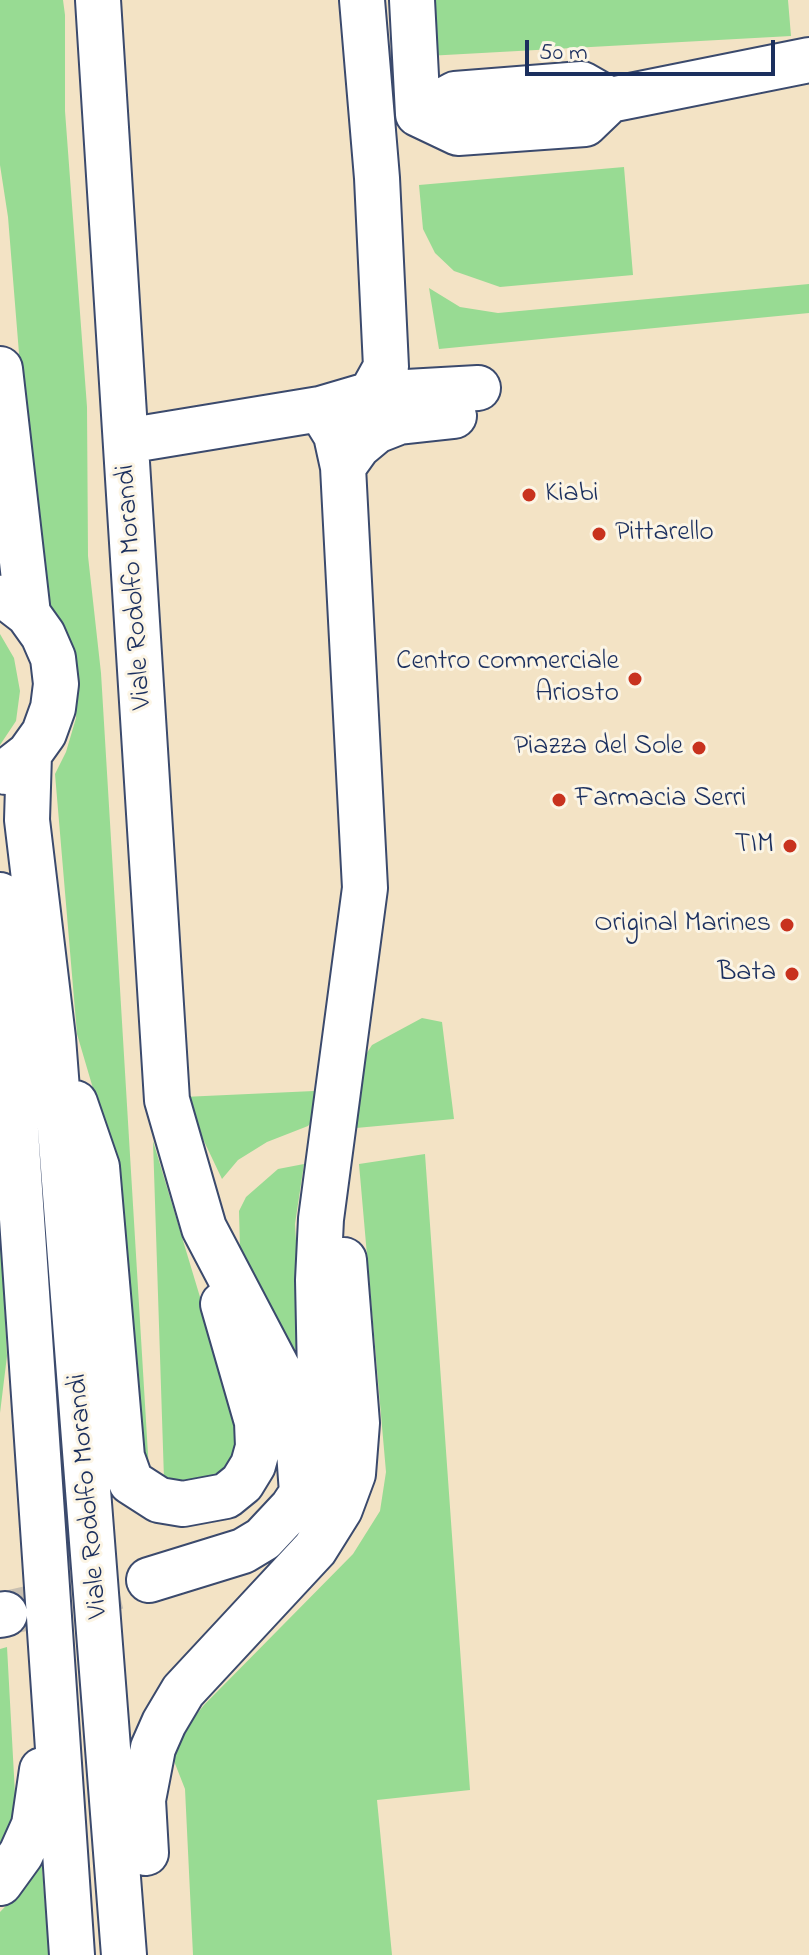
<!DOCTYPE html>
<style>
body{margin:0}
#map{position:relative;width:809px;height:1955px;overflow:hidden;background:#f3e3c5;font-family:"Indie Flower",sans-serif}
canvas{display:block}
.scale{position:absolute;left:525px;top:40px;width:250px;height:36px;box-sizing:border-box;border:4px solid #1b2f5e;border-top:0;padding-left:10px;font-size:24px;line-height:28px;white-space:nowrap;color:#1b2f5e;-webkit-text-stroke:6px #fcf5e5;paint-order:stroke}
</style>
<div id="map">
<canvas width="809" height="1955"></canvas>
<div class="scale">50 m</div>
</div>
<script>
const ctx = document.querySelector('canvas').getContext('2d');
ctx.lineJoin = 'round';
function fill(path, color) { ctx.fillStyle = color; ctx.fill(path, 'evenodd'); }
const shape = rows => new Path2D(rows.map(r => 'M' + r).join(''));
function strokePath(path, color, width, dash) { ctx.strokeStyle = color; ctx.lineWidth = width; ctx.lineCap = dash ? 'butt' : 'round'; ctx.setLineDash(dash || []); ctx.stroke(path); }
function label(font, color, halo, rows, align = 'center') {
  ctx.font = font + ' "Indie Flower",sans-serif'; ctx.lineWidth = 6; ctx.setLineDash([]); ctx.textBaseline = 'middle'; ctx.strokeStyle = halo; ctx.fillStyle = color; for (const [text, x, y, turn = 0] of rows) {
    ctx.save(); ctx.translate(x, y); ctx.rotate((+turn || 0) * Math.PI / 180); ctx.textAlign = isNaN(turn) ? turn : align; if (halo) ctx.strokeText(text, 0, 0); ctx.fillText(text, 0, 0); ctx.restore();
  }
}
fill(shape([
 [0,0,63,0,65,15,65,111,87,407,88,556,101,673,149,1471,143,1462,102,1119,77,1034,55,774,66,752,76,718,77,688,74,662,62,623,38,589,8,217,0,165],
 [423,0,788,0,791,36,427,56],
 [624,167,633,275,500,287,454,271,435,253,423,229,419,185],
 [809,284,809,313,439,349,429,288,460,307,498,313],
 [0,634,14,658,20,691,16,721,0,745],
 [422,1018,442,1022,454,1119,356,1128,352,1101,354,1073,372,1045],
 [314,1091,313,1120,308,1126,267,1142,238,1160,222,1179,183,1097],
 [153,1141,222,1370,237,1407,236,1460,205,1486,164,1479],
 [425,1154,470,1790,377,1800,392,1955,193,1955,185,1789,172,1756,181,1734,204,1705,353,1554,380,1511,386,1472,359,1164],
 [304,1164,295,1224,303,1358,290,1363,240,1249,239,1211,246,1197,278,1169],
 [0,1223,7,1356,0,1413],
 [7,1647,15,1794,11,1825,0,1847,0,1649],
 [41,1855,49,1955,0,1955,0,1912,21,1890]
]), '#98db93');
strokePath(shape([
 [11,1612,149,1580]
]), '#c8bfb0', 44, [44, 22]);
const minor = shape([
 [98,0,167,1100,204,1228,286,1384,296,1410,302,1493],
 [362,0,377,178,386,367,371,394],
 [412,0,418,114],
 [418,114,458,133,585,124,610,100,809,60],
 [418,114,455,94,582,84,610,100],
 [0,369,28,614],
 [126,441,320,409,371,394,478,388],
 [343,467,358,446,376,431,399,422,454,416],
 [29,754,27,820,53,1038,124,1955],
 [6,772,29,754,44,733,53,708,56,684,53,658,43,635,28,614,6,597],
 [0,895,72,1955],
 [75,1103,97,1167,122,1457,131,1482,159,1500,183,1504,226,1496,242,1483,253,1465,258,1447,257,1422,223,1304],
 [149,1580,243,1551,263,1539,292,1508,302,1493,316,1456,321,1423,318,1280,321,1219,365,888,343,467,336,435,320,409],
 [0,1615,5,1614],
 [146,1853,143,1800,153,1748,164,1723,183,1691,315,1549,340,1509,353,1474,357,1423,344,1260],
 [0,1883,21,1854,34,1825,42,1770]
]);
strokePath(minor, '#3b4a6d', 48);
strokePath(minor, '#fff', 44);
for (const [x, y, r, color] of [
 [529,495,8,"#c8321e"],
 [599,534,8,"#c8321e"],
 [635,679,8,"#c8321e"],
 [699,748,8,"#c8321e"],
 [559,800,8,"#c8321e"],
 [790,846,8,"#c8321e"],
 [787,925,8,"#c8321e"],
 [792,974,8,"#c8321e"]
]) { const dot = new Path2D(); dot.arc(x, y, r, 0, 2 * Math.PI); ctx.fillStyle = color; ctx.fill(dot); strokePath(dot, '#fcf5e5', 3); }
label('28px', '#1b2f5e', '#fcf5e5', [
 ["Kiabi",545,495,"left"],
 ["Pittarello",615,534,"left"],
 ["Centro commerciale",619,663],
 ["Ariosto",619,695],
 ["Piazza del Sole",683,748],
 ["Farmacia Serri",575,800,"left"],
 ["TIM",774,846],
 ["Original Marines",771,925],
 ["Bata",776,974]
], 'right');
label('28px', '#1b2f5e', '#fcf5e5', [
 ["Viale Rodolfo Morandi",136,587,-94],
 ["Viale Rodolfo Morandi",90,1496,-95]
]);
</script>
